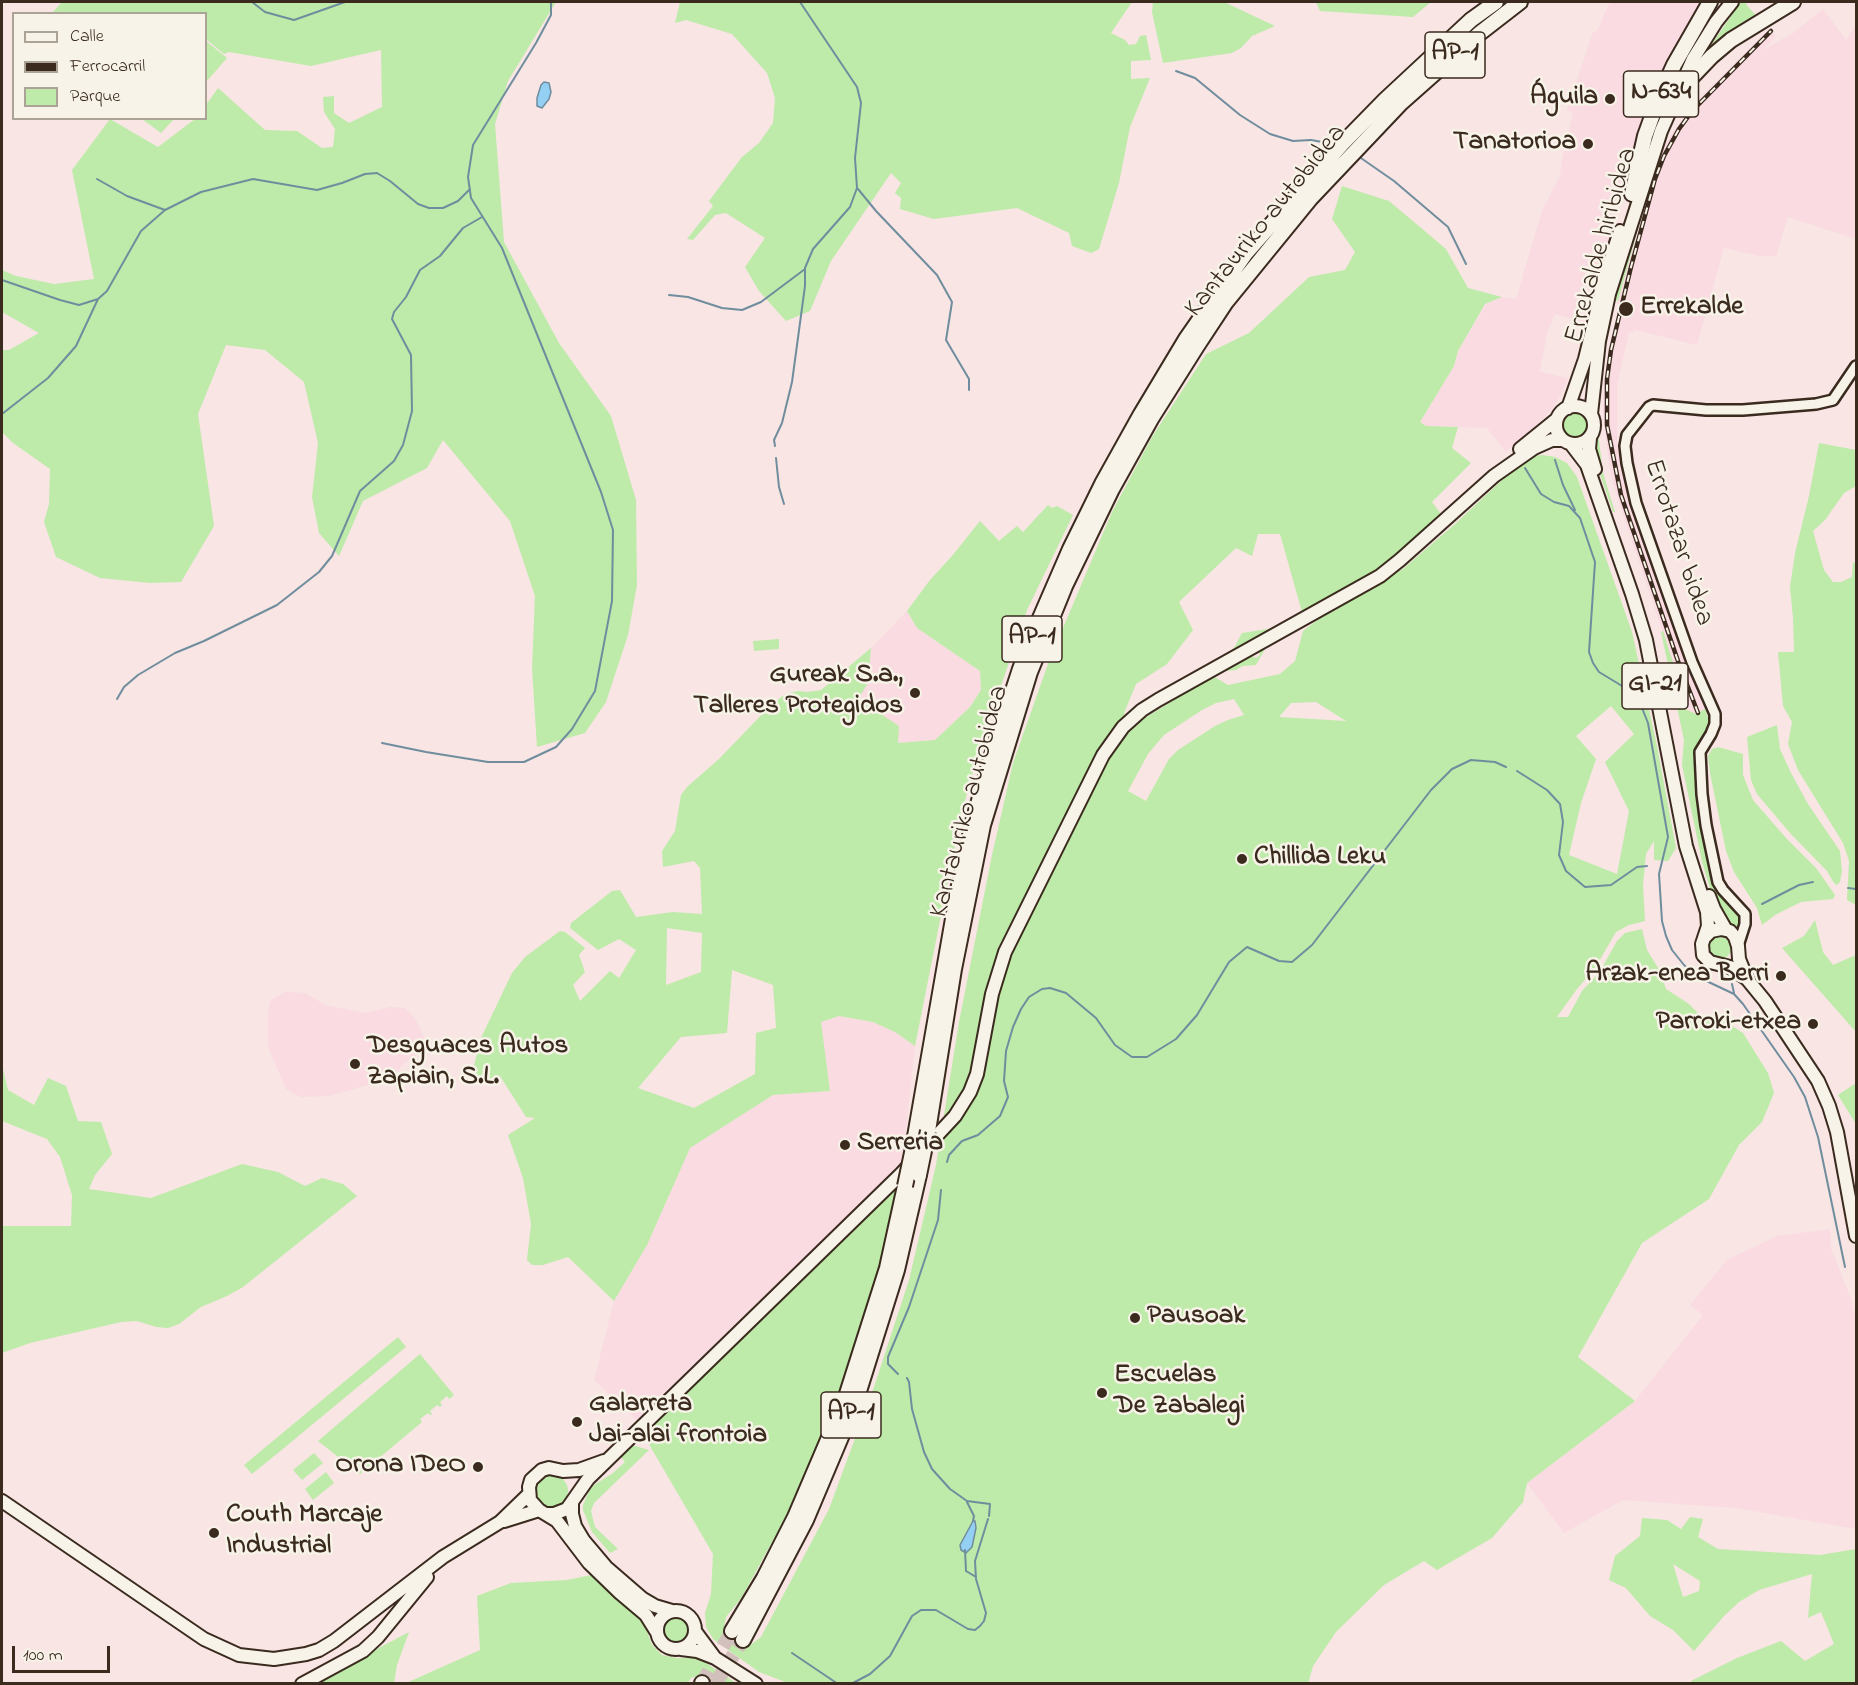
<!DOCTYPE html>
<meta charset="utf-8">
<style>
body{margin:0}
#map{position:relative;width:1858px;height:1685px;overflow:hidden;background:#f8e5e4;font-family:"Indie Flower",sans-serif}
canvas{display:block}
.frame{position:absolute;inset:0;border:3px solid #3b2a1e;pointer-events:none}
.legend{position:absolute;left:12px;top:12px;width:195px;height:108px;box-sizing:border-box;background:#f7f3e8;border:2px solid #aca397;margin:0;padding:8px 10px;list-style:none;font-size:18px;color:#3b2a1e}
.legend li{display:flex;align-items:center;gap:12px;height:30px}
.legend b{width:30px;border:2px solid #aca397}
.scale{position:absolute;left:12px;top:1646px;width:98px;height:27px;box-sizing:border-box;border:3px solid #3b2a1e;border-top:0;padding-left:8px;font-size:18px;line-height:21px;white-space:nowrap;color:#3b2a1e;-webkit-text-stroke:4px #f7f3e8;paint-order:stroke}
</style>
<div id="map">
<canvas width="1858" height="1685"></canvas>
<div class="frame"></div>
<ul class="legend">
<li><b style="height:8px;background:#f7f3e8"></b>Calle</li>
<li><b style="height:8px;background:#3b2a1e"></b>Ferrocarril</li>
<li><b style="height:16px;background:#beeba9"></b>Parque</li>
</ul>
<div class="scale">100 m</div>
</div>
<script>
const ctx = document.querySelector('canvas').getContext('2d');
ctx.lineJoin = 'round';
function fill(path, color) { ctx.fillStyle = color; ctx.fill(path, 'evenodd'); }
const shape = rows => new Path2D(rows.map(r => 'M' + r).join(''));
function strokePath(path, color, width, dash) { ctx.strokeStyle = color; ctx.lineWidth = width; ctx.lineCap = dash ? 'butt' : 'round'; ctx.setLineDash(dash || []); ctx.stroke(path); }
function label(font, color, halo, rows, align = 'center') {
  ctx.font = font + ' "Indie Flower",sans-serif'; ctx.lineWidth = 5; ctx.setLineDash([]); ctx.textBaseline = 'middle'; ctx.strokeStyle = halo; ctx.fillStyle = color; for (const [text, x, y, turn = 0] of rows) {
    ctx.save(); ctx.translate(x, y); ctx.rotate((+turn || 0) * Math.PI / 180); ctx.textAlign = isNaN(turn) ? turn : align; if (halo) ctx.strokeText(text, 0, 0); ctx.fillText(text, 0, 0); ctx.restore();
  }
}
fill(shape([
 [1610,2,1705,2,1639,143,1584,322,1555,314,1547,333,1540,372,1568,378,1562,392,1554,407,1544,418,1506,452,1487,428,1426,426,1420,422,1454,366,1458,351,1486,304,1502,297,1516,299,1542,211,1560,176,1562,160,1573,113,1567,110,1593,32,1597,31],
 [1823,9,1846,40,1856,25,1856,239,1788,217,1776,256,1759,256,1724,248,1697,345,1635,330,1632,333,1629,332,1617,385,1617,442,1625,486,1668,613,1705,709,1696,714,1685,709,1669,650,1620,506,1610,471,1603,413,1604,381,1611,335,1613,335,1618,316,1618,301,1628,264,1664,145,1689,109,1769,29,1776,36,1763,50,1795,32],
 [907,611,917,628,980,671,981,690,970,707,935,740,898,743,857,699,868,682,871,648],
 [285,992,306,993,325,1005,366,1013,391,1007,405,1008,415,1018,424,1038,422,1051,403,1064,390,1082,371,1084,329,1096,300,1097,286,1089,268,1047,268,1010,271,1000],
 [839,1016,873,1022,895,1032,915,1046,902,1164,645,1420,637,1420,594,1380,614,1301,647,1245,690,1148,773,1095,830,1091,820,1022],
 [1830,1229,1831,1248,1851,1299,1856,1319,1856,1529,1736,1508,1623,1500,1564,1533,1527,1483,1635,1401,1703,1315,1690,1305,1727,1260,1777,1236]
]), '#f9dbe1');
fill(shape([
 [62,2,556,2,508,81,495,124,504,242,559,343,611,416,636,500,637,585,628,635,606,702,585,733,537,747,532,668,535,596,510,521,443,440,427,468,363,501,339,556,319,533,312,497,318,443,304,382,265,350,226,345,198,414,214,526,181,582,150,583,100,578,56,557,44,522,49,504,50,469,13,443,2,432,2,350,9,350,39,333,2,312,2,270,16,276,54,284,94,279,72,170,110,119,158,147,195,119,206,118,206,105,218,88,265,130,297,131,322,148,333,147,335,129,324,112,323,97,334,96,334,113,349,123,382,107,381,50,311,66,229,52,224,54,206,39,206,14,52,13],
 [680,2,1132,2,1111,33,1125,40,1129,45,1136,44,1140,36,1146,35,1151,60,1131,61,1131,79,1150,78,1130,127,1119,183,1099,249,1091,253,1072,246,1069,233,1017,208,934,219,900,209,901,198,895,193,901,183,891,173,831,261,810,311,786,321,759,291,745,267,765,238,726,213,715,215,693,240,687,239,713,206,709,201,742,157,759,143,773,123,775,98,767,73,732,34,686,20,675,23],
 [1153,2,1224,2,1275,26,1252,36,1241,48,1232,53,1163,63,1152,12],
 [1316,2,1431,2,1413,17,1320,11],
 [1741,2,1745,2,1749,8,1755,14,1761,16,1704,55],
 [206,41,227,58,206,82],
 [142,119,174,119,161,133],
 [1342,186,1389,201,1446,249,1468,288,1502,297,1485,304,1458,351,1454,366,1420,422,1426,426,1458,427,1452,448,1471,463,1432,502,1441,514,1386,564,1358,581,1302,612,1280,534,1258,534,1252,556,1236,548,1179,602,1193,630,1167,664,1136,684,1124,713,1135,724,1213,676,1228,685,1280,674,1295,661,1303,631,1320,618,1404,568,1455,524,1517,466,1531,456,1543,455,1555,457,1567,463,1577,477,1632,632,1657,746,1676,848,1668,861,1654,860,1654,841,1646,854,1643,885,1645,921,1629,925,1616,932,1595,968,1577,989,1557,1017,1568,1017,1582,991,1599,973,1617,941,1625,933,1642,929,1647,950,1660,971,1666,989,1689,1004,1704,1019,1726,1022,1743,1033,1768,1073,1774,1093,1762,1122,1739,1145,1709,1199,1642,1243,1578,1357,1635,1401,1527,1483,1523,1502,1492,1538,1437,1570,1424,1561,1384,1585,1336,1632,1313,1666,1308,1684,788,1683,759,1672,713,1639,706,1627,705,1613,711,1594,713,1554,643,1434,898,1186,878,1270,853,1351,830,1416,805,1477,778,1531,742,1597,726,1617,723,1632,749,1646,761,1637,829,1509,874,1387,909,1280,936,1165,959,1022,992,855,1013,763,1049,661,1112,512,1152,437,1206,354,1249,333,1309,277,1345,270,1355,252,1332,219],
 [1234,699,1244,715,1228,720,1215,726,1178,750,1169,759,1146,801,1128,791,1148,754,1164,735,1202,710,1216,703],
 [1316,702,1346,721,1279,717,1291,703],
 [1611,706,1634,734,1605,762,1629,811,1617,874,1569,855,1581,803,1596,759,1576,736],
 [1649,189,1618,301,1615,300,1623,269],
 '1560 425a15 15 0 1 1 30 0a15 15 0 1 1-30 0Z',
 [1598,432,1603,473,1615,512,1613,512,1593,454],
 [1819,443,1856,450,1856,486,1844,493,1825,520,1813,531,1824,570,1833,582,1841,582,1852,577,1853,562,1856,564,1856,905,1847,900,1849,861,1843,843,1798,770,1788,744,1792,722,1783,706,1778,652,1794,652,1793,618,1790,587,1795,553,1809,496],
 [1048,505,1052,508,1057,506,1073,515,1027,610,979,750,961,815,915,1046,895,1032,873,1022,839,1016,821,1022,830,1091,773,1095,690,1148,647,1245,614,1301,568,1257,543,1265,532,1265,527,1260,531,1224,523,1178,508,1135,535,1118,526,1117,500,1076,483,1083,472,1073,481,1038,512,973,525,957,560,931,565,932,585,948,579,955,585,972,573,985,580,1001,610,971,619,978,636,950,619,939,598,950,570,928,571,923,612,891,620,890,636,917,673,912,702,914,700,868,694,861,663,867,662,851,675,831,681,795,687,787,719,759,770,706,785,694,798,691,807,692,821,690,871,648,868,683,858,699,899,726,898,743,935,740,970,707,981,690,980,671,917,628,907,611,930,580,952,556,980,521,999,541,1017,526,1023,532],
 [667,928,702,933,701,972,666,985],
 [732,970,773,985,776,1028,756,1033,755,1074,694,1108,638,1088,681,1037,727,1033],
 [1274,628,1218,661,1217,660,1234,648,1242,633],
 [1663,631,1681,687,1685,709,1696,714,1705,709,1708,717,1710,716,1710,728,1700,745,1710,862,1741,918,1740,925,1736,928,1731,927,1713,898,1702,862,1682,765,1684,740,1661,632],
 [1281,637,1265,649,1256,665,1243,666,1236,670,1225,671,1251,656,1256,658,1260,655,1259,653,1262,649],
 [779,639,779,649,754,651,753,641],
 [1777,725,1780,749,1791,773,1808,804,1840,851,1842,871,1840,882,1837,885,1834,883,1827,871,1790,833,1757,794,1751,780,1747,737],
 [1718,747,1743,754,1743,775,1753,800,1786,838,1816,868,1835,895,1833,899,1801,902,1775,915,1762,925,1757,908,1734,872,1726,851,1710,773,1708,756,1712,749],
 [1815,920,1823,952,1833,965,1856,955,1856,1032,1782,948,1804,936],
 '1709 948a11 11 0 1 1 22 0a11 11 0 1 1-22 0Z',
 [2,1065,8,1090,34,1105,48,1078,66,1086,78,1121,101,1122,112,1154,95,1175,89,1189,151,1198,242,1164,278,1172,305,1186,322,1178,343,1184,357,1196,243,1287,227,1296,201,1307,179,1324,168,1328,156,1327,137,1321,121,1322,30,1343,2,1353,2,1226,71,1226,72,1195,60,1157,47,1139,2,1121],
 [1856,1083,1856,1124,1838,1095],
 [398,1337,406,1347,284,1448,252,1474,244,1465],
 [420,1354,454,1395,449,1399,447,1396,440,1402,442,1405,440,1407,437,1405,430,1411,432,1414,430,1415,428,1413,420,1419,422,1422,360,1474,318,1441],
 [632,1445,649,1450,594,1503,591,1511,595,1527,618,1549,610,1553,592,1532,583,1510,583,1505,589,1491,594,1485,613,1473,625,1462,620,1456],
 [314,1453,323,1463,302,1480,293,1470],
 [326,1472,334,1483,313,1500,305,1489],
 '536 1491a16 16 0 1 1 32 0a16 16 0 1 1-32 0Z',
 [1690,1517,1703,1519,1698,1537,1718,1549,1820,1555,1856,1549,1856,1683,1692,1683,1691,1681,1737,1658,1781,1641,1805,1661,1834,1644,1821,1612,1808,1618,1812,1574,1759,1590,1739,1602,1724,1616,1694,1651,1673,1630,1650,1616,1626,1588,1609,1580,1615,1556,1640,1536,1642,1518,1667,1520,1681,1529],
 [1673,1564,1700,1581,1699,1591,1683,1597],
 [591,1575,642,1618,652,1645,662,1655,676,1658,695,1658,703,1661,736,1683,706,1683,706,1681,697,1676,691,1678,687,1684,404,1684,480,1650,477,1596,511,1583,567,1580],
 '662 1632a15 15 0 1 1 30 0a15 15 0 1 1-30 0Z',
 [409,1632,397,1665,394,1683,311,1684]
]), '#beeba9');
const water = shape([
 [544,82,549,83,551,92,549,99,542,108,537,106,537,98,541,85,544,82],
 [973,1521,975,1521,976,1528,972,1547,966,1553,961,1550,960,1545,973,1521]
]);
fill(water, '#94cff4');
strokePath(water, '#708d9e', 1.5);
strokePath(shape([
 [252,2,265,12,294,20,345,2],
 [1176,71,1195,78,1240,115,1270,134,1293,141,1311,140,1334,144],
 [1358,156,1394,181,1448,227,1466,264],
 [97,179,127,196,165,210],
 [858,189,876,211,937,275,952,302,946,340,969,379,969,390],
 [2,280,60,300,79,305,98,299,107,291,141,231,165,210,201,192,253,179,317,190,342,183,365,174,377,173,390,181,418,204,429,208,443,208,458,201,470,189],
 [669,295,688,297,722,308,742,310,761,302,805,269],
 [2,414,48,378,76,346,98,299],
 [775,446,774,440,782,423,792,382,805,286,805,268,813,249,850,207,857,188,855,158,861,103,857,87,800,2],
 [776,458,779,487,784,504],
 [1555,460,1563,485,1575,510],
 [1525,468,1541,494,1554,502,1569,506,1580,518,1595,562,1589,652,1593,663,1599,672,1627,689,1638,698,1648,723,1668,837,1659,874,1662,921,1666,936,1672,950,1684,965,1698,977,1734,994,1743,1004,1794,1077,1805,1097,1818,1137,1845,1267],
 [117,699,124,687,138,675,175,653,204,641,277,605,319,572,332,556,360,491,394,461,403,445,412,411,411,355,392,319,394,312,406,297,420,270,440,256,463,228,482,217],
 [382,743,426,752,488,762,524,762,556,747,572,729,595,691,612,601,613,530,601,492,502,248,471,198,468,177,473,145,536,43,551,15,551,2],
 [1517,771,1547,790,1560,804,1563,822,1559,855,1566,871,1585,887,1611,885,1637,867,1647,866],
 [1848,888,1856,889],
 [1762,904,1799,885,1813,882],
 [1732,984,1734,993],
 [947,1162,949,1155,962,1141,978,1135,1000,1116,1008,1097,1004,1081,1006,1051,1013,1027,1021,1009,1029,997,1042,989,1050,988,1066,993,1096,1018,1115,1045,1132,1057,1147,1057,1176,1039,1197,1015,1229,962,1247,947,1279,961,1292,962,1312,945,1431,790,1452,769,1471,760,1495,762,1506,767],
 [898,1374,888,1364,888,1357,909,1307,938,1220,941,1190],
 [907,1378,909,1382,912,1409,924,1452,932,1469,950,1489,967,1501,990,1504,989,1516],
 [967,1502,974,1516,973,1521],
 [965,1550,966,1571,976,1577],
 [792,1653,838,1684],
 [851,1684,870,1674,890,1656,912,1616,921,1610,936,1610,968,1629,975,1630,980,1626,984,1621,986,1613,976,1579,975,1561,988,1519]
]), '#708d9e', 2);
strokePath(shape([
 [702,1683,732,1631],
 [715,1684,743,1640]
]), '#d2c0bc', 14, [14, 7]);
const minor = shape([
 [1738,946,1745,924,1745,914,1723,890,1718,882,1706,825,1702,794,1700,752,1711,734,1715,724,1715,714,1692,662,1636,503,1627,463,1625,446,1627,435,1649,407,1653,405,1706,410,1743,410,1816,404,1833,400,1856,366]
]);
const major = shape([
 '1556 425a19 19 0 1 1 38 0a19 19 0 1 1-38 0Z',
 [1568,408,1585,359,1606,274,1620,231],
 [1591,414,1599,341,1609,294,1661,131,1693,59,1716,22,1732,2],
 [1590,438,1589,449,1595,469],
 [1571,444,1587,465,1632,594,1646,640,1686,846,1707,912,1708,926,1702,944,1703,955,1710,962,1730,967,1747,979],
 [1520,449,1557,419],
 [1709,896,1714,909,1726,930],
 [1704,938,1711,931,1721,929,1730,931,1735,937,1738,946,1739,959,1747,979,1765,1001,1818,1081,1829,1106,1837,1132,1856,1236],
 [604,1461,579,1470,563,1471,549,1468,542,1470,531,1480,529,1487,530,1500,539,1510,557,1521,589,1563,620,1593,646,1615,656,1631],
 [2,1501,204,1639,239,1655,274,1659,306,1654,319,1650,334,1641,443,1557,500,1522,529,1494],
 [572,1503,572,1514,575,1526,584,1541,606,1567,643,1599,655,1606,672,1611],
 [546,1514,554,1514,567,1509,588,1479,901,1174,955,1116,970,1092,977,1074,992,994,1005,952,1103,755,1123,727,1142,710,1158,700,1380,576,1400,560,1494,476,1534,448,1552,440,1563,440],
 [504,1521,539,1510],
 '657 1630a19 19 0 1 1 38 0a19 19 0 1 1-38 0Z',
 [695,1631,715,1658],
 [681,1649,697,1651,715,1658,756,1684],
 [302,1684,363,1651,378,1637,427,1577]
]);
const highway = shape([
 [1672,104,1689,80,1712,56,1731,40,1793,2],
 [1632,194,1645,136,1658,100,1674,65,1710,2],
 [928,1131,954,969,983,825,1030,672,1065,586,1112,489,1151,419,1197,346,1226,302,1310,199,1401,103,1480,33,1520,2],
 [913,1148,958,890,973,822,992,755,1020,669,1037,625,1070,549,1102,484,1141,414,1186,339,1246,253,1342,144,1385,100,1471,20,1496,2],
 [732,1631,764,1578,795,1517,845,1400,887,1268,905,1186],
 [743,1640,806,1520,855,1404,897,1270,919,1175],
 [702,1684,702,1683]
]);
strokePath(minor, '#3b2a1e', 14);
strokePath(major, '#3b2a1e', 16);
strokePath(highway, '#3b2a1e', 18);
strokePath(minor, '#f7f3e8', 9);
strokePath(major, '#f7f3e8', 12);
strokePath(highway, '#f7f3e8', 14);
const rail = shape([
 [1698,713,1678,661,1621,495,1607,425,1607,379,1611,350,1631,267,1655,179,1664,156,1679,129,1693,110,1771,31]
]);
strokePath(rail, '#3b2a1e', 4.5);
strokePath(rail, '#f7f3e8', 2, [7]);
const highwayBridge = shape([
 [919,1175,928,1131],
 [905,1186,913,1148]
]);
strokePath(highwayBridge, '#3b2a1e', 18, []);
strokePath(highwayBridge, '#f7f3e8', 14);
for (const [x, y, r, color] of [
 [1610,99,6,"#3b2a1e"],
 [1588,144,6,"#3b2a1e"],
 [1626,309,8,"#3b2a1e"],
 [915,693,6,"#3b2a1e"],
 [1242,859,6,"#3b2a1e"],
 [1781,976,6,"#3b2a1e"],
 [1813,1024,6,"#3b2a1e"],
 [355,1064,6,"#3b2a1e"],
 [845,1145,6,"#3b2a1e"],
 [1135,1318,6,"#3b2a1e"],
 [1102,1393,6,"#3b2a1e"],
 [577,1422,6,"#3b2a1e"],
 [478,1467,6,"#3b2a1e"],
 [214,1533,6,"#3b2a1e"]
]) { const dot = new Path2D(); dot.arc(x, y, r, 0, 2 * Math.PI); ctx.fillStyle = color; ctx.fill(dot); strokePath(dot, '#f7f3e8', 2); }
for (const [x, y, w] of [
 [1455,55,60],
 [1661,94,75],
 [1032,639,60],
 [1655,686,66],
 [851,1415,60]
]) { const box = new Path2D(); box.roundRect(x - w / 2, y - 23, w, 46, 4.5); ctx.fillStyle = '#f7f3e8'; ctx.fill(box); strokePath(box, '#3b2a1e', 1.5); }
label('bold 26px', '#3b2a1e', null, [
 ["AP-1",1455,55],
 ["N-634",1661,94],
 ["AP-1",1032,639],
 ["GI-21",1655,686],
 ["AP-1",851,1415]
]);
label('bold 27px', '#3b2a1e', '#f7f3e8', [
 ["Águila",1598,99,"right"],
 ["Tanatorioa",1576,144,"right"],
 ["Errekalde",1640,309],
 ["Gureak S.a.,",903,677,"right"],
 ["Talleres Protegidos",903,708,"right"],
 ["Chillida Leku",1254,859],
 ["Arzak-enea Berri",1769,976,"right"],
 ["Parroki-etxea",1801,1024,"right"],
 ["Desguaces Autos",367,1048],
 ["Zapiain, S.L.",367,1079],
 ["Serreria",857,1145],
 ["Pausoak",1147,1318],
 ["Escuelas",1114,1377],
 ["De Zabalegi",1114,1408],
 ["Galarreta",589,1406],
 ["Jai-alai frontoia",589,1437],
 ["Orona IDeO",466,1467,"right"],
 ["Couth Marcaje",226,1517],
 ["Industrial",226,1548]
], 'left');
label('27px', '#3b2a1e', '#f7f3e8', [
 ["Kantauriko autobidea",1267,222,-51],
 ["Errekalde hiribidea",1603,246,-74],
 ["Errotazar bidea",1677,543,72],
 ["Kantauriko autobidea",971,802,-75]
]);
</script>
